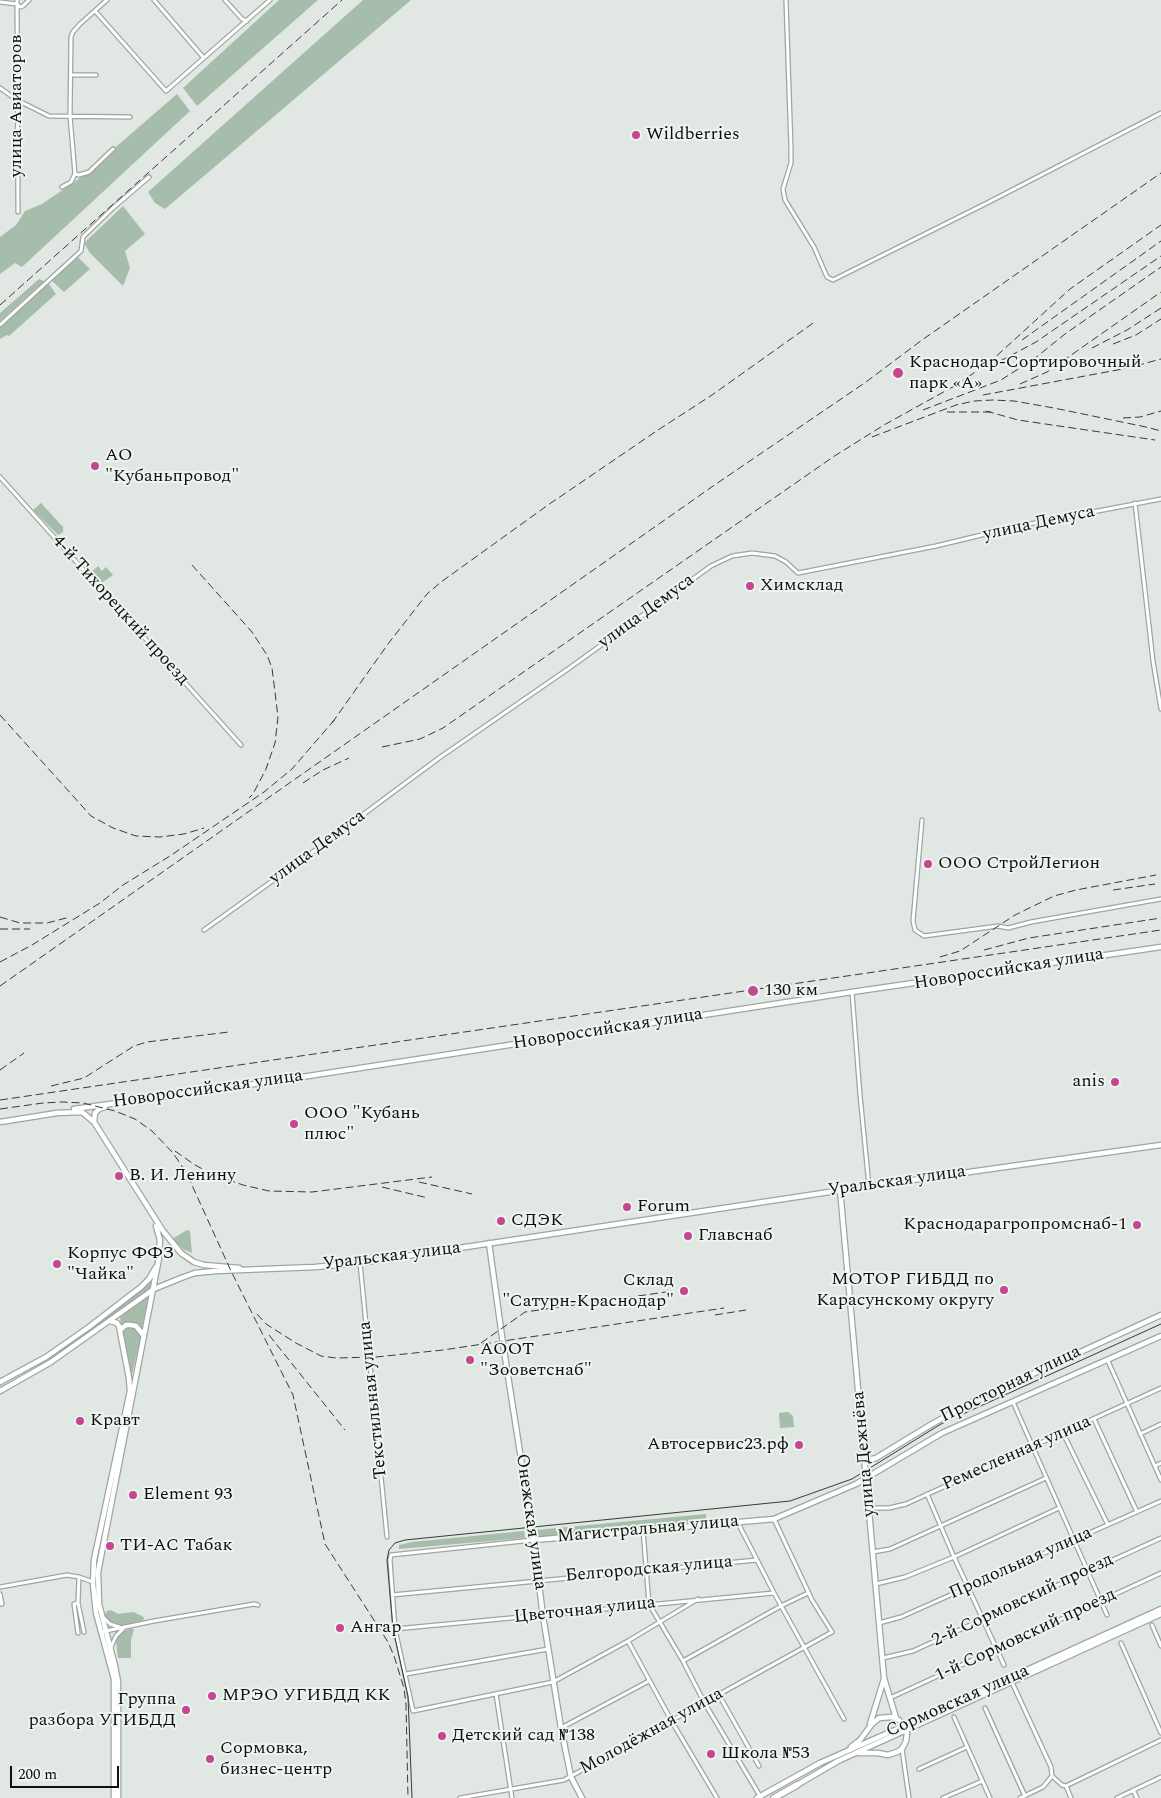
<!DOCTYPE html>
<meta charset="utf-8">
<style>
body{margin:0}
#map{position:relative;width:1161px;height:1798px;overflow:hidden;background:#e1e7e2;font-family:Spectral,serif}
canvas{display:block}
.scale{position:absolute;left:10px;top:1766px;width:109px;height:22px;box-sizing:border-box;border:2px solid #0e100e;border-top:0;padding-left:6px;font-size:15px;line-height:18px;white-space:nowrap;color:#0e100e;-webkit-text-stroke:4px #eef4ef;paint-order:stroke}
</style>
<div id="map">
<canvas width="1161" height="1798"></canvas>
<div class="scale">200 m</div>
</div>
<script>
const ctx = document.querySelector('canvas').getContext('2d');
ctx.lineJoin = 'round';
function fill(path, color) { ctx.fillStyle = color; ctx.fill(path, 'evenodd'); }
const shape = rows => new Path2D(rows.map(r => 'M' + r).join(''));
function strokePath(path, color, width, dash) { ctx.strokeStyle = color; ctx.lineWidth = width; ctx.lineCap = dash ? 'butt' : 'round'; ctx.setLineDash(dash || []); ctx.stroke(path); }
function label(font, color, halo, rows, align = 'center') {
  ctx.font = font + ' Spectral,serif'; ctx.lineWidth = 4; ctx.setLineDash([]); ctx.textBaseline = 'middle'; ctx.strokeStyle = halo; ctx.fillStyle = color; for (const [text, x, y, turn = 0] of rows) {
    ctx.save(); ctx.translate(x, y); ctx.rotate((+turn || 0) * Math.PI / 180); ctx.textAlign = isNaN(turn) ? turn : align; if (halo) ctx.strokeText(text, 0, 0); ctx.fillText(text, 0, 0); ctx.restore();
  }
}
fill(shape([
 [279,0,318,0,197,106,183,88],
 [363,0,411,0,165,209,155,203,148,192],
 [177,94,190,111,22,267,15,263,0,274,0,237,16,225,25,211,42,204,80,178],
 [123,206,145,234,125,251,130,268,123,286,90,253,84,243],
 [78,257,90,269,64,292,51,280],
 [39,279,44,281,0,321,0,313],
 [48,283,56,294,9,336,7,335,0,339,0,326],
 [41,503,63,527,63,532,58,535,33,510],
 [98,566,102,571,106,567,113,575,103,582,98,582,90,573],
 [187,1230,190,1231,192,1253,183,1249,172,1239],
 [152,1281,151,1288,73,1346,72,1345],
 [149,1295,142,1328,135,1323,126,1323,121,1325,120,1317],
 [126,1327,135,1328,141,1336,132,1374,130,1372,122,1330],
 [788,1412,793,1416,794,1427,780,1428,779,1413],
 [706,1514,706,1522,537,1537,536,1530],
 [524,1531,525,1538,399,1549,399,1545,412,1542],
 [111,1610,118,1614,133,1612,142,1616,144,1618,143,1621,118,1626,111,1623,104,1615,107,1611],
 [130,1629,134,1629,131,1640,131,1658,118,1658,116,1641,118,1637,122,1632]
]), '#a5bdaa');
const street = shape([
 [17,0,18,212],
 [107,0,80,24,73,32,71,37,70,116,75,174,79,175,89,172,113,149],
 [154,0,203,57],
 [225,0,242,19,247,21],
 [786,0,791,148,791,163,783,189,785,200,814,247,827,277,833,280,987,203,1161,113],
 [0,2,17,4,20,7,23,6,29,0],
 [95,11,166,91,270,0],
 [71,75,96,75],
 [0,88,17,100,49,116,130,117],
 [62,187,71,182,75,174],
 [0,325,81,251,83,237,113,208,149,177],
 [0,477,241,745],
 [1135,503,1153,661,1161,709],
 [922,820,913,921,915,930,924,936,998,926,1008,928,1031,922,1161,899],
 [204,930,321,846,439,758,568,669,711,566,732,556,752,553,775,556,786,562,798,573,936,546,1019,526,1161,499],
 [852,992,860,1095,869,1186],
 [360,1263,387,1537],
 [1108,1361,1161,1480],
 [1013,1402,1107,1615],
 [1094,1419,1137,1512],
 [1063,1433,1108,1525],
 [1140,1434,1161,1424],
 [1155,1466,1161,1463],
 [927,1494,954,1557,1004,1665],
 [870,1508,889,1508,906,1504,1161,1388],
 [738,1523,774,1593,844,1719],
 [643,1530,649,1604,683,1661,704,1702,760,1796],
 [533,1540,391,1555,390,1560,395,1629,413,1711,553,1682,628,1641,698,1599],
 [873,1552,890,1549,1046,1478],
 [876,1584,905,1577,954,1557,1059,1508],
 [0,1587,67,1575,79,1577,93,1582],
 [0,1594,2,1604,0,1604],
 [392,1595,757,1560],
 [78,1603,84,1632],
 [103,1617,110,1624,119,1627],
 [879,1623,901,1617,1161,1501],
 [1152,1625,1161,1646],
 [395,1629,774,1593],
 [101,1632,154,1621,254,1604,258,1605],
 [78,1633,74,1604,78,1603,79,1577],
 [628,1641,671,1720,717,1798],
 [1121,1643,1161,1733],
 [111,1647,116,1636,124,1628],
 [883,1658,913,1651,1161,1538],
 [683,1661,781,1606,808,1593],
 [406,1674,548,1649],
 [1010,1678,1051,1767,1052,1776,1062,1785,1066,1786,1071,1798],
 [496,1694,512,1798],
 [719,1695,759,1766],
 [890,1698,1161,1573],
 [985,1708,1025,1796],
 [954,1717,990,1798],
 [561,1728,649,1681],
 [902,1749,909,1798],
 [919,1769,967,1747],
 [1066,1786,1161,1740],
 [1133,1790,1137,1798],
 [460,1798,564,1780,832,1632,812,1600,774,1519],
 [943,1798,982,1781],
 [1020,1798,1043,1787,1052,1776],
 [1117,1798,1161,1777]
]);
const secondary = shape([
 [74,1109,276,1081,852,992,1161,947],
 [56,1113,82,1112,94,1122,163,1231,181,1253,194,1262,204,1265,239,1268],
 [0,1122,57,1113],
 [94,1122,95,1113,99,1109,105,1107],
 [840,1189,884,1678,896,1718],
 [156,1226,160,1240,158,1260],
 [489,1243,503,1344,532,1529,543,1616,561,1728,571,1777,582,1798],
 [110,1321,117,1323,119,1326,129,1378,130,1391,94,1560,93,1584,96,1613,114,1679,114,1798],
 [120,1330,126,1325,131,1325,136,1326,144,1336],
 [0,1382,46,1357,89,1327,141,1287,149,1279,156,1267],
 [0,1391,51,1362,154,1289,181,1278,195,1273,216,1271,315,1267,360,1263,856,1188,1161,1145],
 [865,1461,876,1458,932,1424,974,1401,1161,1315],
 [534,1540,774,1519,856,1484,942,1433,1161,1336],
 [870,1724,884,1679],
 [851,1747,860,1740,872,1724,879,1718,892,1717,899,1720,904,1725,907,1733,906,1741,902,1749,897,1752,888,1755,878,1753,859,1753],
 [797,1785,838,1761,1161,1614],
 [118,1798,118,1682,115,1666,99,1604,98,1572,159,1258],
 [757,1798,820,1763,904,1726,1161,1609]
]);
const highway = shape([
 [774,1798,797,1785]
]);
strokePath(street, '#a0a5a1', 5.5);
strokePath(secondary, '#a0a5a1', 7);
strokePath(highway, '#a0a5a1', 8);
strokePath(street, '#fff', 3);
strokePath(secondary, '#fff', 4.5);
strokePath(highway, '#fff', 5.5);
strokePath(shape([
 [412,1798,408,1696,393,1629,387,1560,389,1550,395,1543,405,1540,790,1501,852,1479,941,1424,1161,1324]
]), '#383b38', 1);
strokePath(shape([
 [0,305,342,0],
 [1022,340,1161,241],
 [1113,344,1136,335,1161,319],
 [1092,348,1127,330,1161,308],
 [989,367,1036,342,1161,256],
 [1020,384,1047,372,1161,292],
 [983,395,1128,368,1161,359],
 [923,410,1001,380,1034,359,1065,334,1161,267],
 [986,411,1018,420,1155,440],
 [947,412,992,412],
 [1123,418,1140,417,1161,411],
 [872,437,956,405,974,401,993,400,1014,401,1054,408,1146,427,1161,431],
 [192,565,252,632,267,655,272,668,278,717,275,743,266,769,253,794,249,798],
 [0,715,91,816,113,828,136,836,160,837,184,834,204,828],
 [332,723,388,644,427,594,441,582,548,505,658,430,712,395,816,321],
 [382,747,420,739,443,728,833,457,884,425,958,384,991,361,1070,289,1161,225],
 [303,783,323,770,349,758],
 [1113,890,1155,884],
 [0,917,20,923,47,923,70,917],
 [0,929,30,929],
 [984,950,1029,938,1161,918],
 [940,957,960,951,1015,915,1054,896,1076,890,1156,875],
 [0,962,32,945,100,903,123,885,170,856,264,792,292,769,336,718],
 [0,986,716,484,866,382,922,340,1161,173],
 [0,1070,24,1053],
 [51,1086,84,1078,134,1046,147,1042,229,1032],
 [0,1100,1161,930],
 [0,1109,43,1103,62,1102,83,1103,115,1111,135,1119,152,1131,173,1153,186,1172,231,1271,293,1395,325,1544,388,1642,394,1656,404,1688,406,1704,408,1798],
 [175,1151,195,1165,212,1174,243,1185,269,1191,312,1192,432,1177],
 [419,1182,472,1194],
 [382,1187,428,1198],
 [257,1314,266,1324,296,1343,321,1356,336,1358,376,1357,443,1350,724,1308],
 [715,1315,746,1310],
 [269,1335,345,1430],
 [481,1343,525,1312,666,1292]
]), '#383b38', 1, [8, 4]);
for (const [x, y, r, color] of [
 [636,135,5,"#c54691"],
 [898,373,6,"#c54691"],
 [95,466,5,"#c54691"],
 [750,586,5,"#c54691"],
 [928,864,5,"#c54691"],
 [753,991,6,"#c54691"],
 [1115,1082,5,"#c54691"],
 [294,1124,5,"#c54691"],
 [119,1176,5,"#c54691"],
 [627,1207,5,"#c54691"],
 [501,1221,5,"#c54691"],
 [1137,1225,5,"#c54691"],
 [688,1236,5,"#c54691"],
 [57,1264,5,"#c54691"],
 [1004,1290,5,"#c54691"],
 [684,1291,5,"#c54691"],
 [470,1360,5,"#c54691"],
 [80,1421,5,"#c54691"],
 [799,1445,5,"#c54691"],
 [133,1495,5,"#c54691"],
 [110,1546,5,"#c54691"],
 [340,1628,5,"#c54691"],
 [212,1696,5,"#c54691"],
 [186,1710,5,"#c54691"],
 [442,1736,5,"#c54691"],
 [711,1754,5,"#c54691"],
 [210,1759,5,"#c54691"]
]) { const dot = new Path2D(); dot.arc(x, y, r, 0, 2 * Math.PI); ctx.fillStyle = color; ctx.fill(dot); strokePath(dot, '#eef4ef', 2); }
label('18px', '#0e100e', '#eef4ef', [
 ["улица Авиаторов",17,106,-90],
 ["улица Демуса",1039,524,-12],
 ["4-й Тихорецкий проезд",120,611,48],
 ["улица Демуса",647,612,-36],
 ["улица Демуса",318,848,-36],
 ["Новороссийская улица",1009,970,-9],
 ["Новороссийская улица",608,1030,-9],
 ["Новороссийская улица",208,1090,-8],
 ["Уральская улица",897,1182,-8],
 ["Уральская улица",392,1257,-7],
 ["Просторная улица",1011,1385,-26],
 ["Текстильная улица",374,1400,-96],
 ["улица Дежнёва",865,1454,-95],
 ["Ремесленная улица",1017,1454,-24],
 ["Онежская улица",530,1522,82],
 ["Магистральная улица",648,1530,-5],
 ["Продольная улица",1021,1564,-24],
 ["Белгородская улица",649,1570,-5],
 ["2-й Сормовский проезд",1023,1601,-25],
 ["Цветочная улица",585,1611,-6],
 ["1-й Сормовский проезд",1026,1636,-25],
 ["Сормовская улица",958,1702,-24],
 ["Молодёжная улица",652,1732,-29]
]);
label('18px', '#0e100e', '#eef4ef', [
 ["Wildberries",646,135],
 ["Краснодар-Сортировочный",909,363],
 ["парк «А»",909,384],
 ["АО",105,456],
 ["\"Кубаньпровод\"",105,477],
 ["Химсклад",760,586],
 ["ООО СтройЛегион",938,864],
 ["130 км",764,991],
 ["anis",1105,1082,"right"],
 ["ООО \"Кубань",304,1114],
 ["плюс\"",304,1135],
 ["В. И. Ленину",129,1176],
 ["Forum",637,1207],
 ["СДЭК",511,1221],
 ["Краснодарагропромснаб-1",1127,1225,"right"],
 ["Главснаб",698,1236],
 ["Корпус ФФЗ",67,1254],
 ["\"Чайка\"",67,1275],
 ["МОТОР ГИБДД по",994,1280,"right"],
 ["Карасунскому округу",994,1301,"right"],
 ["Склад",674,1281,"right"],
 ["\"Сатурн-Краснодар\"",674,1302,"right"],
 ["АООТ",480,1350],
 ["\"Зооветснаб\"",480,1371],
 ["Кравт",90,1421],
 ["Автосервис23.рф",789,1445,"right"],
 ["Element 93",143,1495],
 ["ТИ-АС Табак",120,1546],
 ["Ангар",350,1628],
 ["МРЭО УГИБДД КК",222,1696],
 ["Группа",176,1700,"right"],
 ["разбора УГИБДД",176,1721,"right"],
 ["Детский сад №138",452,1736],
 ["Сормовка,",220,1749],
 ["бизнес-центр",220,1770],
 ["Школа №53",721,1754]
], 'left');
</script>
